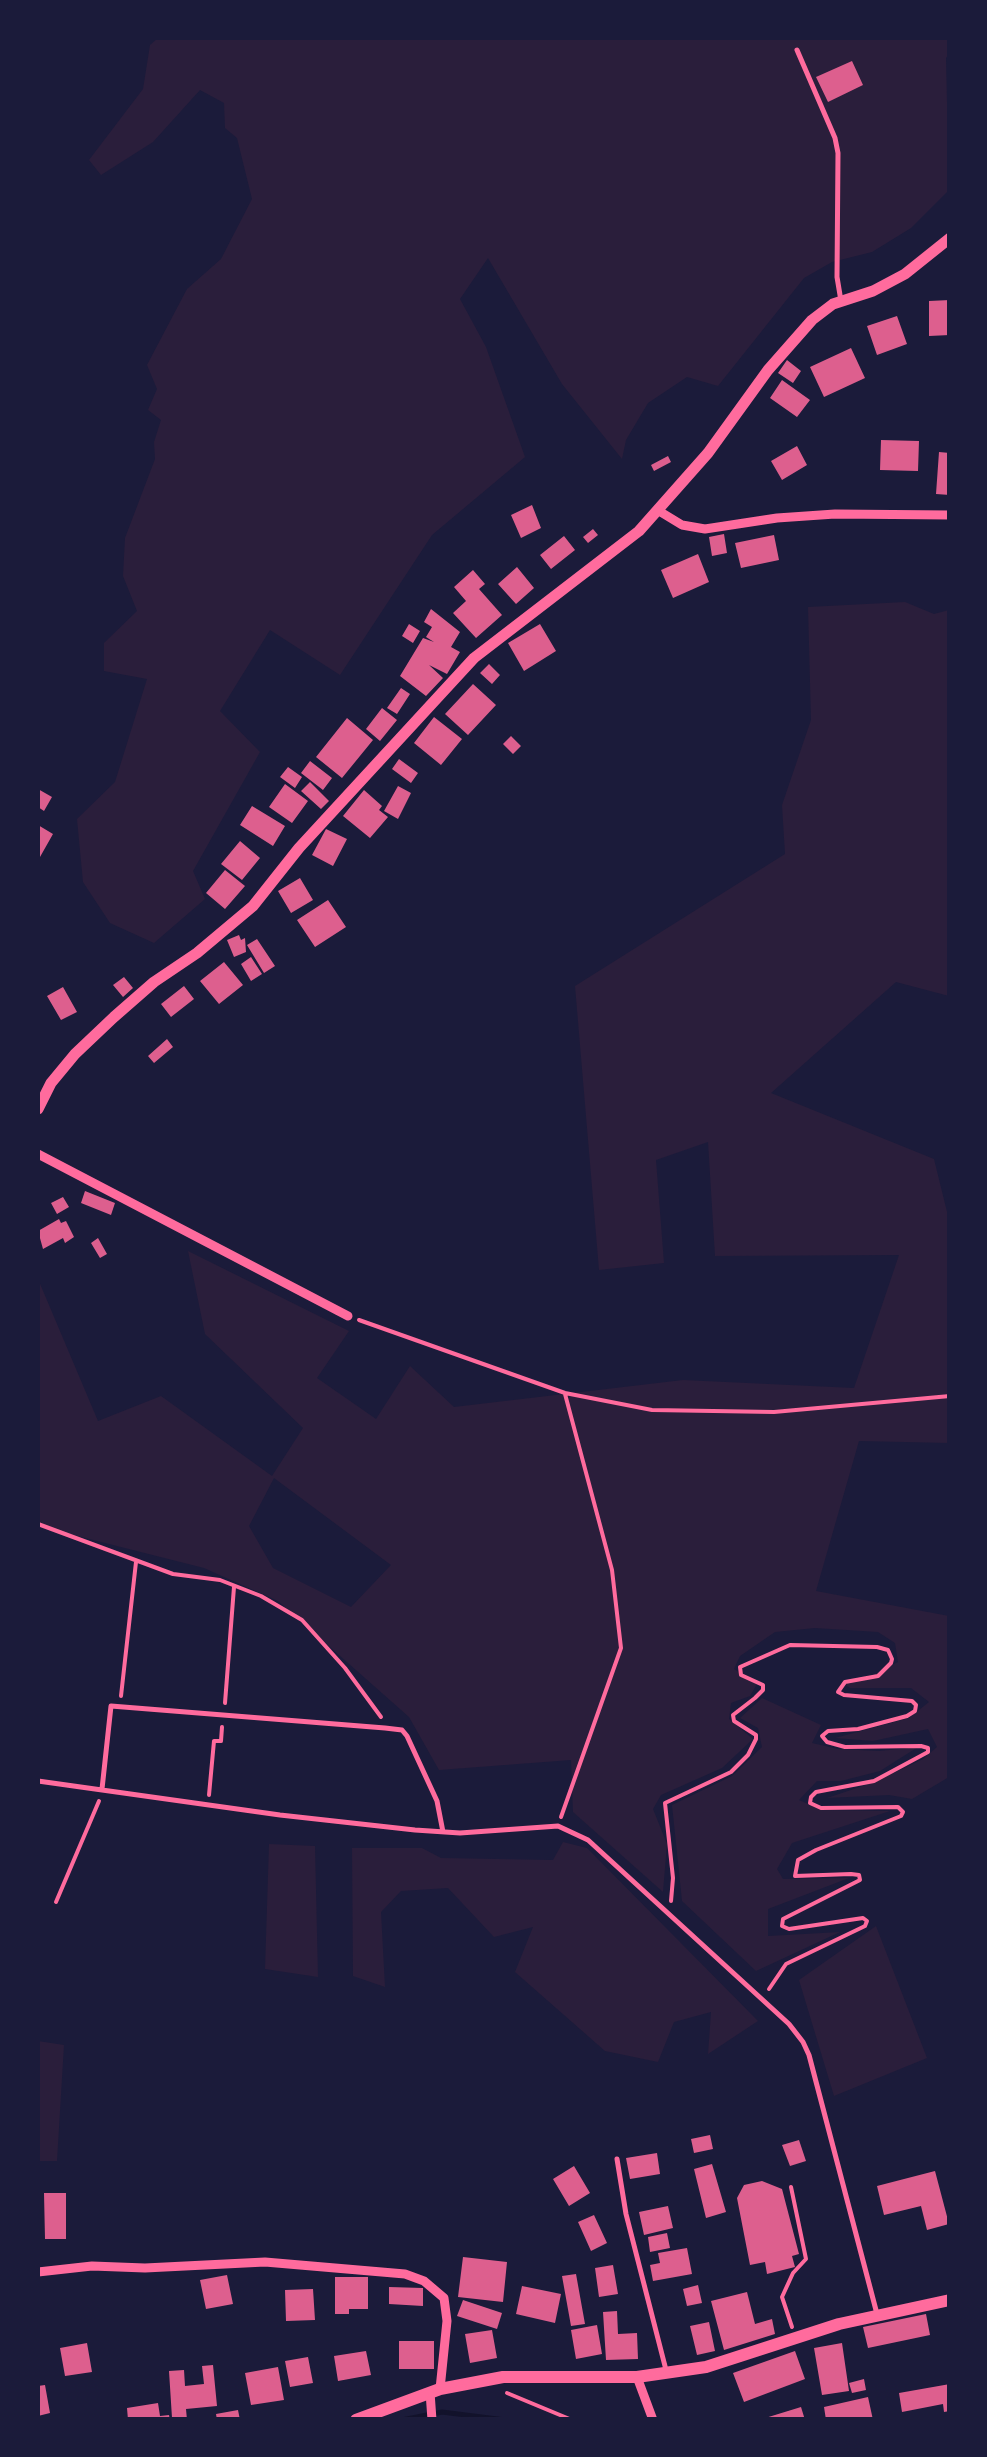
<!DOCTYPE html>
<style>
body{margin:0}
#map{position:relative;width:987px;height:2457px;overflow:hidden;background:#1b1b3a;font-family:"Roboto Condensed",sans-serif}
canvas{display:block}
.frame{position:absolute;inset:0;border:40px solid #1b1b3a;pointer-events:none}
</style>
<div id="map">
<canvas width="987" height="2457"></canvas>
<div class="frame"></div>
</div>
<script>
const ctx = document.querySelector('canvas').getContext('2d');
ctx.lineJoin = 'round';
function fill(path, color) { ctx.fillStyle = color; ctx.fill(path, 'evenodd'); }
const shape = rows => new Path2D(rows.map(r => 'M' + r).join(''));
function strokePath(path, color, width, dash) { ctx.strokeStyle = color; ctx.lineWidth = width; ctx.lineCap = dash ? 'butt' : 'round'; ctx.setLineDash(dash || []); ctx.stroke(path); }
fill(shape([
 [158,38,949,38,949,54,946,58,949,190,911,228,872,252,832,262,804,278,718,386,687,377,648,403,626,440,622,459,562,384,488,258,460,299,486,347,525,457,432,535,340,675,270,630,220,711,260,752,193,871,205,899,154,943,110,923,83,882,77,819,115,782,147,679,104,671,104,643,137,611,123,576,125,538,155,459,154,442,161,420,148,410,157,389,147,365,187,289,221,259,252,199,237,138,225,128,224,103,200,90,153,142,101,175,89,160,143,89,150,45],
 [905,602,934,614,949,610,949,996,896,982,771,1093,934,1159,950,1224,949,1443,859,1441,816,1591,949,1616,949,1777,912,1799,889,1795,827,1798,875,1782,923,1759,937,1747,928,1729,873,1741,835,1738,909,1718,929,1702,911,1688,850,1688,841,1682,871,1676,898,1662,895,1643,878,1632,815,1628,775,1632,740,1656,734,1669,757,1684,750,1696,731,1703,729,1719,753,1739,722,1768,661,1795,653,1809,667,1844,663,1892,573,1812,571,1760,439,1770,409,1717,278,1601,204,1568,38,1526,38,1279,98,1421,161,1396,272,1476,303,1428,205,1334,188,1251,349,1331,317,1378,376,1419,410,1366,454,1407,683,1380,854,1388,899,1255,715,1256,708,1142,656,1160,664,1263,599,1270,575,986,785,854,782,805,811,720,808,607],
 [274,1478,391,1565,351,1607,273,1568,249,1526],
 [762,1698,821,1725,812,1743,838,1749,879,1751,918,1747,880,1771,841,1781,817,1781,799,1800,822,1810,890,1811,792,1843,777,1869,783,1879,849,1878,768,1909,768,1936,840,1932,756,1971,682,1901,672,1805,732,1776,762,1747,758,1728,740,1718],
 [563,1842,587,1848,758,2021,708,2054,711,2012,674,2022,658,2062,605,2051,515,1972,533,1927,494,1937,448,1888,401,1891,381,1912,385,1987,353,1976,352,1848,422,1848,441,1858,553,1860],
 [269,1844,315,1846,318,1977,265,1969],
 [876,1926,927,2058,834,2096,799,1980],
 [38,2041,64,2045,57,2161,38,2161]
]), '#2a1e3b');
strokePath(shape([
 [402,2420,442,2412,505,2420]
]), '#12122b', 5);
fill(shape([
 [852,61,863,85,828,102,816,77],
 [950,300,950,335,929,336,929,301],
 [897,316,907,344,877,355,867,326],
 [851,348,865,378,824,397,810,367],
 [787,360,801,371,793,383,778,373],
 [782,380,810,400,797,417,770,398],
 [881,440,919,441,918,471,880,470],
 [797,446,807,465,782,480,771,461],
 [939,452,950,453,950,495,936,494],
 [668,456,671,462,654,471,651,465],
 [532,505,541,528,521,538,511,515],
 [593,529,598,535,588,543,583,537],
 [724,534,727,553,712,556,709,537],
 [774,535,779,560,741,568,735,543],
 [564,536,575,550,551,569,540,555],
 [698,554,709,582,673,598,661,570],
 [517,567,534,588,516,604,498,584],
 [473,570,485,584,479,589,502,615,476,638,453,613,466,601,454,587],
 [431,609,460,632,451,647,460,652,447,674,429,665,443,678,426,696,400,676,423,638,434,642,426,637,432,627,424,622],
 [409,624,420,631,413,643,402,636],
 [540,624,556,651,524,671,508,643],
 [489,664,500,675,492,684,480,673],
 [473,684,496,705,468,735,445,714],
 [401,688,410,694,397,714,387,708],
 [382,708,397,720,380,741,366,729],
 [434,717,462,739,441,765,414,743],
 [347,718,373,740,342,778,316,757],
 [511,736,521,746,513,754,503,744],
 [399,759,418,773,411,783,392,769],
 [310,761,332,778,323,790,301,773],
 [288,767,302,777,295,788,280,777],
 [310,782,329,801,321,809,301,791],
 [285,784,308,801,292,823,269,807],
 [398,786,411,793,398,819,384,811],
 [38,789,52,797,44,811,38,807],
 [364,790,382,806,379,810,388,817,370,838,343,816],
 [252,806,285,826,273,846,240,825],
 [38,825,53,834,40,857,38,855],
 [326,829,347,839,333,866,312,855],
 [240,841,260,858,242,880,221,864],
 [225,870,245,886,225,909,206,893],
 [300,878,313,900,291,913,278,891],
 [328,900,346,927,315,947,297,920],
 [239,935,241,940,245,938,246,952,234,957,227,940],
 [257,939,275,966,264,973,247,945],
 [251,957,262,974,251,981,241,964],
 [224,962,243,985,219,1004,200,981],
 [124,977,133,988,123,997,113,985],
 [184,986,194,999,171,1017,161,1004],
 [63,987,77,1012,61,1020,47,996],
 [167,1039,173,1047,154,1063,148,1056],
 [85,1191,115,1203,111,1215,81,1203],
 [63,1197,69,1207,57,1214,51,1203],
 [59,1219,61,1223,66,1221,74,1237,65,1243,63,1238,43,1249,38,1231],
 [98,1238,107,1254,100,1258,91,1243],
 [710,2135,713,2149,694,2153,691,2139],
 [799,2140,806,2161,790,2166,782,2145],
 [657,2153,660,2174,630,2179,626,2158],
 [712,2164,726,2212,706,2218,694,2169],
 [574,2166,590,2193,569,2206,553,2179],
 [935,2171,949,2224,927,2230,921,2206,884,2215,877,2186],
 [762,2181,782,2189,799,2254,792,2256,795,2267,767,2274,765,2262,750,2265,737,2198,744,2185],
 [44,2193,66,2193,66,2239,45,2239],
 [668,2206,673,2228,644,2235,639,2212],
 [594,2215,607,2243,591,2251,578,2222],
 [667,2233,670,2248,650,2252,648,2237],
 [687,2248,692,2274,653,2281,650,2265,660,2263,658,2253],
 [463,2257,507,2262,503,2302,458,2297],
 [613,2265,618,2294,599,2297,595,2268],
 [576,2274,585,2324,571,2326,562,2276],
 [227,2275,233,2304,206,2309,200,2280],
 [335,2277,368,2277,368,2309,349,2309,349,2314,335,2314],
 [698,2285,702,2303,687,2306,683,2289],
 [522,2286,561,2294,555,2323,516,2314],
 [389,2287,423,2288,423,2306,389,2304],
 [313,2289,315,2320,286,2321,285,2290],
 [747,2292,755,2324,772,2319,775,2334,724,2350,711,2301],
 [463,2300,502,2313,497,2329,457,2316],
 [617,2311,618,2334,637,2333,638,2359,606,2360,603,2312],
 [926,2314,930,2335,868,2348,863,2327],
 [709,2322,715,2351,697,2355,690,2326],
 [597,2325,602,2354,576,2359,571,2330],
 [492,2330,497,2358,470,2363,465,2334],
 [399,2341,434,2341,434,2369,399,2369],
 [87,2343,92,2372,65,2376,60,2348],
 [842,2343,849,2391,822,2395,814,2348],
 [366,2351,371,2375,338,2381,334,2356],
 [795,2351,805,2379,744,2402,733,2373],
 [308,2357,313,2383,290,2387,285,2361],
 [213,2365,217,2406,186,2409,187,2420,172,2418,169,2371,184,2370,185,2386,204,2384,202,2366],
 [278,2367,284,2400,251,2405,245,2373],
 [864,2379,866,2390,852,2393,849,2383],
 [950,2384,950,2411,944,2412,943,2404,902,2412,899,2393],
 [45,2385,50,2413,38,2416,38,2386],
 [868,2397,873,2420,826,2420,824,2407],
 [158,2403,160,2416,169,2415,170,2420,128,2420,127,2408],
 [801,2407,805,2420,762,2420,762,2419],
 [238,2410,240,2420,217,2420,216,2414]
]), '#dd5f8e');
strokePath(shape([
 [359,1320,565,1393,652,1410,774,1412,950,1396],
 [38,1524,173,1574,220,1580,261,1596,302,1620,345,1668,381,1717],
 [121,1696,136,1562],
 [225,1703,234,1587],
 [209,1795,214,1741,221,1741,222,1727],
 [561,1817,621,1648,612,1570,565,1394],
 [671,1901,673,1878,665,1803,731,1772,748,1755,756,1739,756,1735,734,1721,733,1715,755,1698,763,1690,763,1685,741,1675,740,1667,790,1645,877,1647,888,1650,892,1659,891,1663,878,1676,845,1682,838,1692,844,1695,912,1701,916,1705,915,1711,907,1716,858,1729,828,1731,822,1736,827,1742,845,1747,921,1746,928,1748,928,1752,874,1781,816,1792,811,1797,810,1803,821,1808,898,1807,903,1812,901,1816,816,1850,798,1860,795,1876,851,1874,859,1875,860,1880,783,1919,782,1926,789,1929,863,1918,867,1921,865,1926,786,1964,769,1989],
 [56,1902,99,1801],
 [791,2187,806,2259,793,2273,782,2297,792,2327],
 [507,2393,572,2420]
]), '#ff6b9d', 4);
strokePath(shape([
 [797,50,835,138,838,153,837,277,841,301],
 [38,1781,280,1815,415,1830,460,1833,558,1826,588,1840,789,2024,803,2042,809,2055,877,2314],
 [102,1789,111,1706,385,1728,402,1730,407,1736,437,1801,443,1832],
 [617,2159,626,2214,666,2370]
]), '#ff6b9d', 5);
strokePath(shape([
 [659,511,682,525,705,529,777,518,835,514,950,515],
 [38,1154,348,1316],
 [38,2272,92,2266,145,2268,265,2262,405,2274,424,2281,444,2298,447,2321,440,2389],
 [637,2377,653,2420],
 [430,2392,432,2420]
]), '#ff6b9d', 9);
strokePath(shape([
 [38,1109,51,1083,75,1054,114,1017,154,982,197,953,253,906,299,848,474,658,639,531,708,453,768,370,812,320,833,304,873,291,905,274,950,238]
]), '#ff6b9d', 11);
strokePath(shape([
 [356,2420,440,2389,503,2377,637,2377,706,2367,839,2324,950,2300]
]), '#ff6b9d', 12);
</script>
